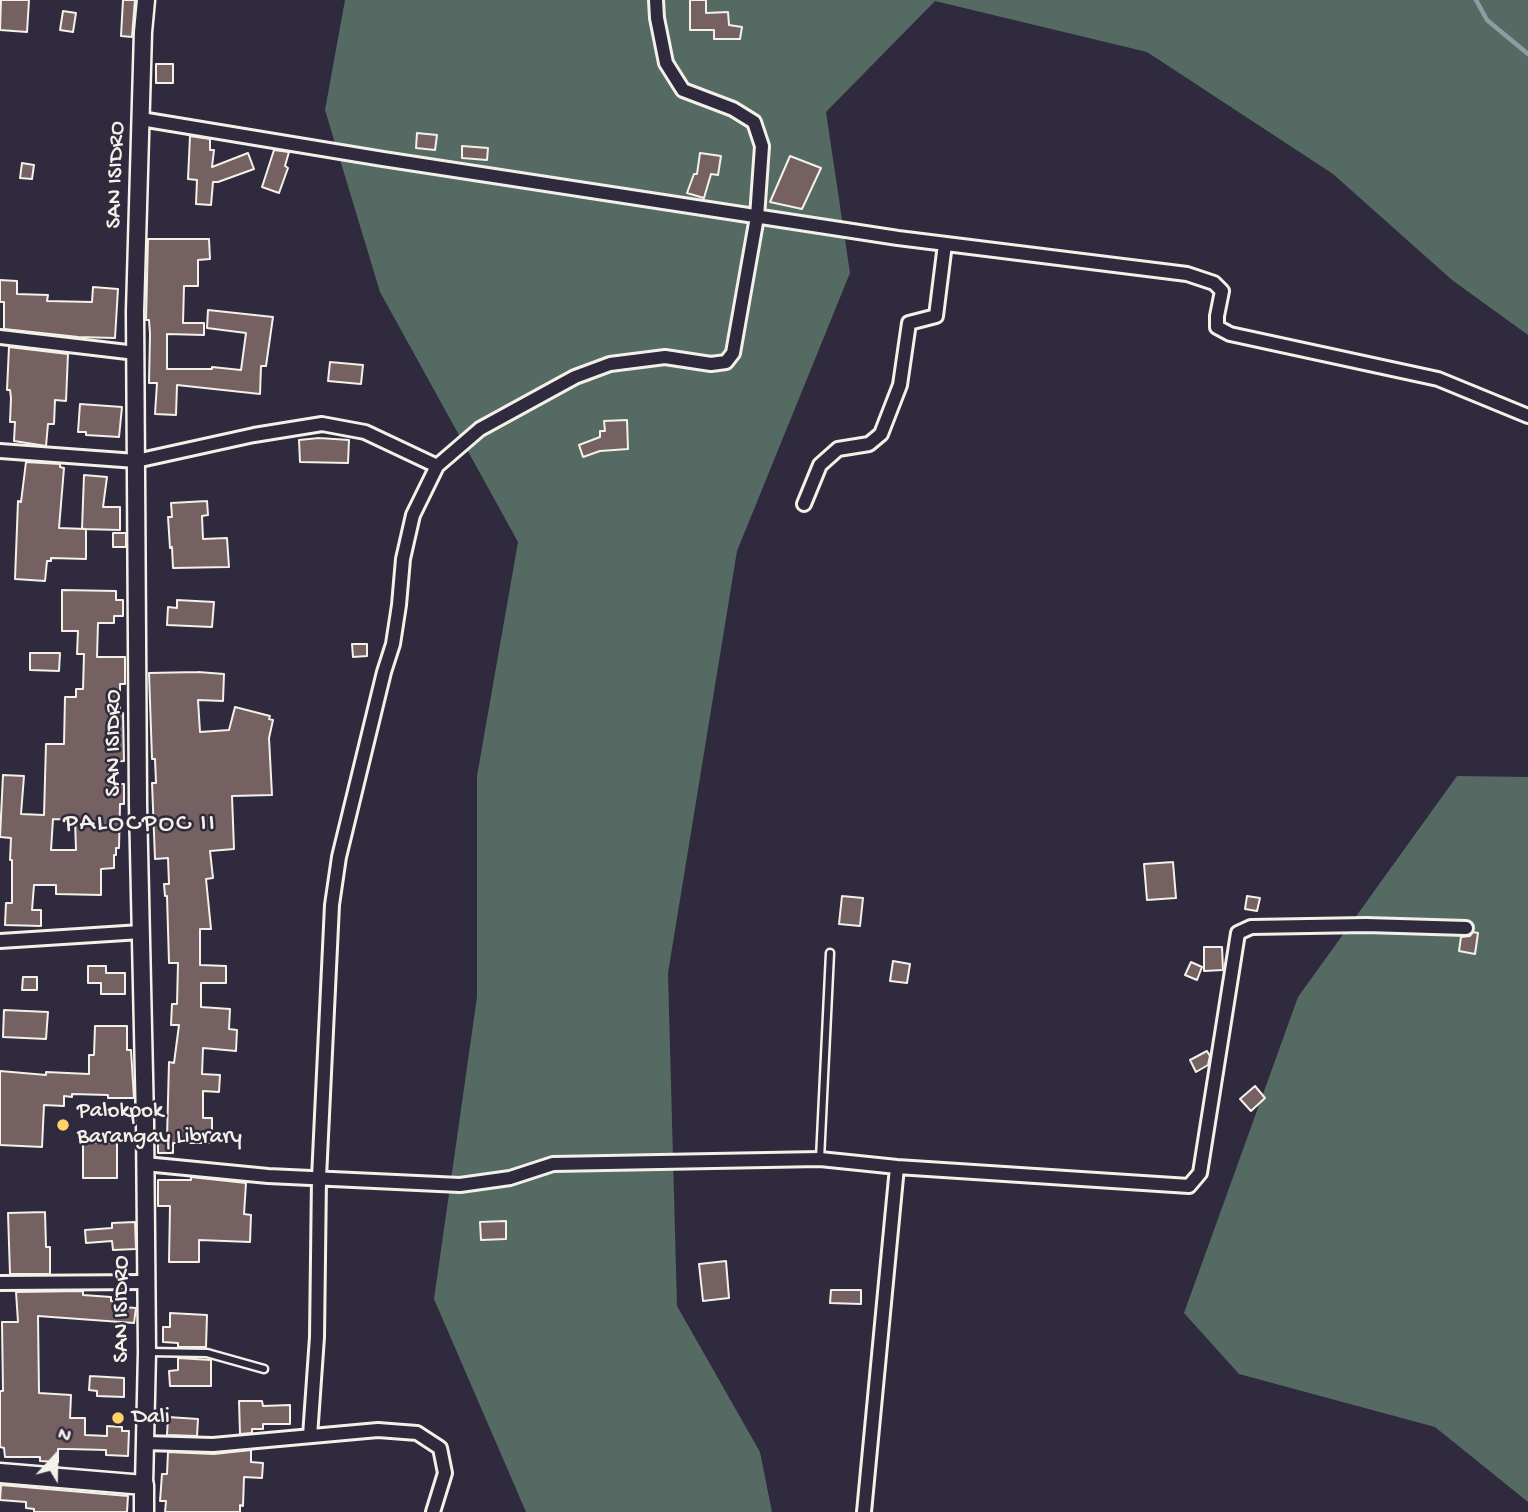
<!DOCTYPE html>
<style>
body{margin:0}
#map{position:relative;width:1528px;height:1512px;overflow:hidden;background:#2f2a3d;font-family:"Gochi Hand",sans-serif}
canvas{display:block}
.north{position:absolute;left:21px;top:1421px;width:70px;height:70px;-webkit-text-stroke:5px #2f2a3d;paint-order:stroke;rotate:22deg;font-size:19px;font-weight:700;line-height:28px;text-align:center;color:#f4f1e8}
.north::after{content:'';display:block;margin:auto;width:24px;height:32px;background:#f4f1e8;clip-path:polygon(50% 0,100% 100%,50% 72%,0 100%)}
</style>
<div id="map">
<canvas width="1528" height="1512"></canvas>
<div class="north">N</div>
</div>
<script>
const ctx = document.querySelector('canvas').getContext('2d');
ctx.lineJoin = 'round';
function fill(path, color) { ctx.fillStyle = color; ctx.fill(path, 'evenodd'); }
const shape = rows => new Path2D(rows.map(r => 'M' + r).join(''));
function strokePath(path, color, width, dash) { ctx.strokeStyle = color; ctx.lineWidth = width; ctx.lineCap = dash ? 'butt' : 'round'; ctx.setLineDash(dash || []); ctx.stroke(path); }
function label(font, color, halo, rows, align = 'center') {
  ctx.font = font + ' "Gochi Hand",sans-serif'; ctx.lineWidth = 5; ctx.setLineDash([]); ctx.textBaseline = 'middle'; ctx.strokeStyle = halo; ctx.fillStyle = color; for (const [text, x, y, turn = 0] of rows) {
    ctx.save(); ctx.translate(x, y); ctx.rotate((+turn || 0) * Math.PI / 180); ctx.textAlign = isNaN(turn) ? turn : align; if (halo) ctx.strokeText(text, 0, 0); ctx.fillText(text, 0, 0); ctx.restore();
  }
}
fill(shape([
 [345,0,1528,0,1528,335,1452,280,1333,174,1147,52,935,1,826,112,850,273,737,551,668,973,677,1306,760,1452,772,1512,526,1512,434,1299,477,997,477,776,518,542,380,292,325,110],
 [1457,776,1528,777,1528,1502,1435,1427,1239,1374,1184,1313,1298,997]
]), '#566a64');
strokePath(shape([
 [1476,0,1487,20,1528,54]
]), '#8e9ba2', 4.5);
const building = shape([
 [1,0,29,0,27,32,0,30,1,0],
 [123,0,135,0,132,37,121,36,123,0],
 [690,0,706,0,706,13,728,12,729,25,742,27,740,39,714,39,714,30,690,30,690,0],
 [63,11,76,13,73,32,60,30,63,11],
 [156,64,173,64,173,83,156,83,156,64],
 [417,133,437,135,435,150,416,148,417,133],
 [190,136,210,139,210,150,214,150,212,167,248,153,254,169,218,182,213,182,211,205,196,204,197,180,188,179,190,136],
 [462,146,488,148,487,160,462,158,462,146],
 [274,150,289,152,285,166,288,168,279,193,262,187,274,150],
 [700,153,721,156,718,175,711,174,704,198,687,193,694,174,697,174,700,153],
 [790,156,821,168,802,209,770,202,790,156],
 [22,163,34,165,32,179,20,178,22,163],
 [148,239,209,239,210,259,198,260,198,286,184,286,183,323,204,323,204,335,167,334,167,369,212,369,212,367,241,370,246,333,207,328,208,310,273,317,266,366,261,366,260,394,177,385,176,415,155,414,157,383,149,383,150,334,149,320,146,320,148,239],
 [0,280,17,281,17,294,48,295,47,301,92,302,93,287,118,289,115,338,78,337,4,329,4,302,0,302,0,280],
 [9,347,68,354,66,401,55,400,54,424,48,424,46,446,14,441,15,422,10,422,11,398,10,390,7,390,9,347],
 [330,362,363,365,361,384,328,381,330,362],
 [80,404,122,407,119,437,86,435,86,432,78,432,80,404],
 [627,420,628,449,600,451,583,457,579,445,600,437,600,431,605,431,604,421,627,420],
 [319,438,349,440,348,463,300,462,299,440,319,438],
 [26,462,60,464,60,467,64,468,59,528,86,529,86,559,51,558,51,561,47,561,45,581,15,579,18,501,21,502,26,462],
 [84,475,107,477,103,507,120,507,120,530,82,529,84,475],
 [207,501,208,515,202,516,203,539,227,538,229,567,173,568,172,547,170,548,168,517,172,517,171,503,207,501],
 [113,533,126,533,126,547,113,547,113,533],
 [62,590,116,591,116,600,123,600,123,616,114,616,114,623,98,623,97,657,125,657,125,684,120,684,120,713,123,713,124,761,109,762,110,784,124,784,124,804,120,804,119,848,116,848,116,855,114,855,114,868,101,869,101,895,56,894,56,885,34,885,32,910,41,910,41,926,5,925,6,903,12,903,12,860,10,860,11,838,0,837,3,775,24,776,21,814,44,815,46,744,64,744,65,697,76,697,76,689,83,689,84,654,77,654,78,631,62,631,62,590],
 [53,819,75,820,76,850,51,850,53,819],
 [177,600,214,602,212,627,167,625,168,607,177,608,177,600],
 [352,644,367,644,367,656,353,657,352,644],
 [30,653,60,653,59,671,30,670,30,653],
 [198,672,224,674,223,701,198,700,200,732,229,730,235,707,270,716,269,719,273,720,269,738,272,795,232,796,234,849,210,851,213,878,206,879,211,929,200,929,200,965,226,966,226,983,201,983,201,1007,230,1009,229,1029,237,1030,236,1051,203,1048,202,1074,220,1075,219,1092,203,1091,203,1118,212,1118,212,1143,173,1143,173,1153,158,1153,158,1138,167,1138,169,1062,174,1063,179,1025,171,1025,172,1004,177,1004,178,963,169,963,167,896,165,896,164,884,169,884,168,858,155,859,152,783,156,783,155,759,152,759,149,673,198,672],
 [1173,862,1176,898,1147,900,1144,864,1173,862],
 [842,896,863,898,860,926,839,924,842,896],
 [1247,896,1260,898,1257,911,1245,909,1247,896],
 [1473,932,1478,933,1475,954,1459,951,1461,937,1470,936,1473,932],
 [1204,947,1222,947,1223,970,1204,971,1204,947],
 [893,961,910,964,907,983,890,981,893,961],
 [1191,962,1202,967,1197,980,1185,975,1191,962],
 [88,966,106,966,106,973,125,973,125,994,101,994,101,983,88,983,88,966],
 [23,977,37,977,37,990,22,990,23,977],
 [4,1010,48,1012,46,1039,3,1037,4,1010],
 [95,1026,127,1026,127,1050,131,1050,134,1098,108,1098,108,1095,72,1094,72,1097,64,1096,64,1106,44,1105,42,1147,0,1145,0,1071,46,1075,46,1072,89,1074,89,1055,94,1055,95,1026],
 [1207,1051,1210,1056,1208,1065,1196,1072,1190,1060,1207,1051],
 [1255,1086,1265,1098,1251,1111,1240,1099,1255,1086],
 [83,1143,117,1143,117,1178,83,1178,83,1143],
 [191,1177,246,1183,244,1214,251,1215,250,1242,199,1240,199,1262,169,1262,170,1206,158,1206,158,1180,191,1180,191,1177],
 [45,1212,46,1247,50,1247,50,1274,10,1274,8,1213,45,1212],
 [506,1221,506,1239,481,1240,480,1222,506,1221],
 [135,1222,136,1249,113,1250,112,1241,86,1243,85,1230,112,1228,112,1223,135,1222],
 [726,1261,729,1298,703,1301,699,1264,726,1261],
 [831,1290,861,1290,861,1304,830,1303,831,1290],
 [83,1291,83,1295,111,1297,111,1301,124,1302,123,1307,136,1308,134,1323,38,1316,39,1393,71,1395,70,1418,85,1418,85,1435,107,1436,107,1426,122,1427,122,1431,129,1431,128,1456,106,1455,106,1450,68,1449,58,1449,58,1462,40,1461,40,1457,5,1457,4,1448,0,1447,0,1391,3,1391,2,1322,18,1322,16,1292,83,1291],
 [170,1313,207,1315,206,1347,178,1347,178,1343,163,1342,163,1327,170,1327,170,1313],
 [178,1358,211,1360,211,1386,170,1386,169,1371,178,1370,178,1358],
 [90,1376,124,1378,124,1397,97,1396,97,1391,89,1390,90,1376],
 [239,1401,262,1401,263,1406,290,1405,290,1424,263,1424,263,1429,252,1429,252,1433,240,1434,239,1401],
 [168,1417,198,1419,197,1436,167,1435,168,1417],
 [251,1450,251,1462,263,1463,262,1478,244,1477,243,1506,240,1505,240,1512,165,1512,166,1501,160,1501,162,1474,167,1474,168,1452,214,1454,251,1450],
 [1,1485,128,1496,127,1512,34,1512,34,1509,26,1508,26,1502,0,1500,1,1485]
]);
fill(building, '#756062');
strokePath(building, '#f4f1e8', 2);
const service = shape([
 [820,1159,830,953],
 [149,1352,207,1353,264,1369]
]);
const minor = shape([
 [141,119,383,159,898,238,1187,274,1214,283,1222,291,1217,316,1217,327,1230,334,1438,379,1528,416],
 [0,337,136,353],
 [0,451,136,461,254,435,322,424,365,432,437,466],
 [804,504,820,465,838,449,869,444,881,434,900,385,909,323,936,316,945,244],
 [0,941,141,932],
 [145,1164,268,1176,460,1185,510,1178,553,1164,820,1159,897,1167,1189,1186,1200,1173,1238,933,1251,927,1366,925,1466,928],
 [0,1283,146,1282],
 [310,1436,317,1337,319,1178,332,905,339,857,384,672,393,644,399,605,403,559,413,515,437,466,480,429,575,377,610,364,665,357,711,364,726,362,733,353,757,217,762,146,754,122,733,109,683,90,666,63,657,18,656,0],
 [145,1443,213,1445,378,1430,417,1433,440,1448,445,1473,433,1512],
 [864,1512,897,1167]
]);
const tertiary = shape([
 [144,1485,147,1352,145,1121,138,804,135,311,143,32,146,0]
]);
const secondary = shape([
 [0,1473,144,1485,144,1512]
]);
strokePath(service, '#f4f1e8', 11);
strokePath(minor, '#f4f1e8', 18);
strokePath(tertiary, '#f4f1e8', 21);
strokePath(secondary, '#f4f1e8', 23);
strokePath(service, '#2f2a3d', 6);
strokePath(minor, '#2f2a3d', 12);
strokePath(tertiary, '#2f2a3d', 16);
strokePath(secondary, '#2f2a3d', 18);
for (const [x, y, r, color] of [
 [63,1125,7,"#ffd166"],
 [118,1418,7,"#ffd166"]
]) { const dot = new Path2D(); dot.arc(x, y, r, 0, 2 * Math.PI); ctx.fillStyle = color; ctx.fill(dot); strokePath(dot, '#2f2a3d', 2.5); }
label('23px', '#f4f1e8', '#2f2a3d', [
 ["SAN ISIDRO",117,175,-88],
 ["SAN ISIDRO",115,743,-90],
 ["SAN ISIDRO",123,1309,-90]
]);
label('23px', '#f4f1e8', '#2f2a3d', [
 ["Palokpok",77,1112],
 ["Barangay Library",77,1138],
 ["Dali",132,1418]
], 'left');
ctx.letterSpacing = '2px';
label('26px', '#f4f1e8', '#2f2a3d', [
 ["PALOCPOC II",140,825]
]);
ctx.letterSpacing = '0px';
</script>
